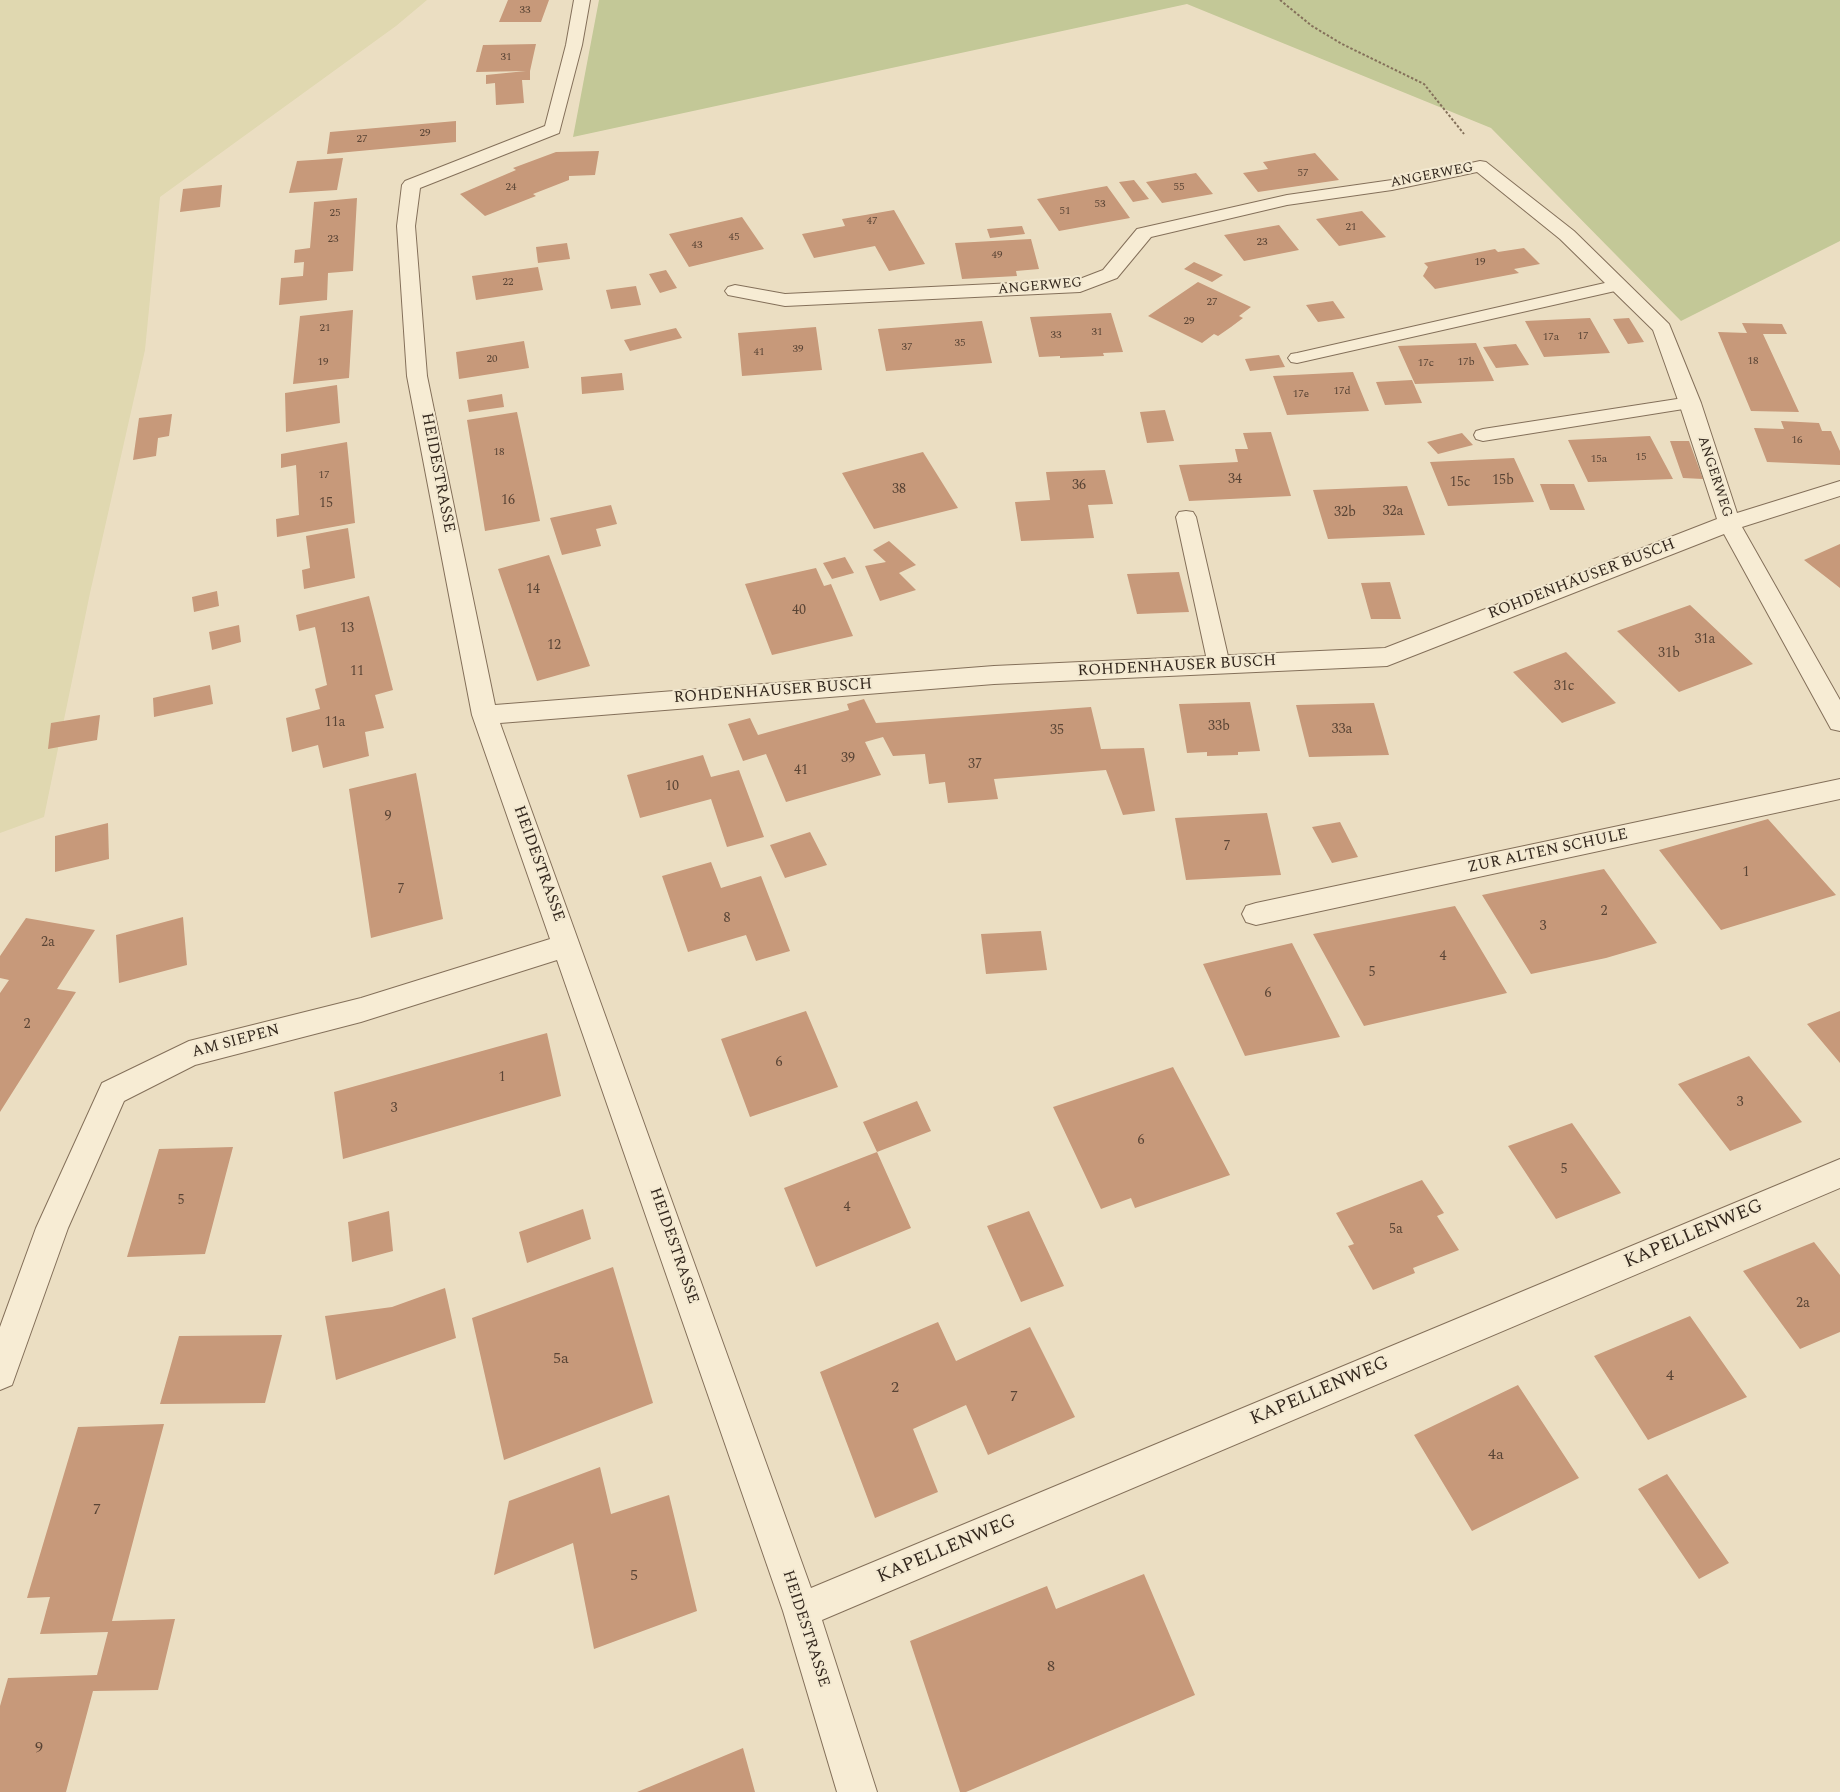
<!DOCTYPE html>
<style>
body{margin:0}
canvas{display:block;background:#ebdec2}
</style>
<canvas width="1840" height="1792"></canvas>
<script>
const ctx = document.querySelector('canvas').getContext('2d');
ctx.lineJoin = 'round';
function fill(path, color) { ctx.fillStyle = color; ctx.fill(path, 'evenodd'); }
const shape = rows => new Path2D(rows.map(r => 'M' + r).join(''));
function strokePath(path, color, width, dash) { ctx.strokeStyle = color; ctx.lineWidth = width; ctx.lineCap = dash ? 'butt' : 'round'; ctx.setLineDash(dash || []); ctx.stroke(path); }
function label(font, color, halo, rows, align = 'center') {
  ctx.font = font + ' Spectral,serif'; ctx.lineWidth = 4; ctx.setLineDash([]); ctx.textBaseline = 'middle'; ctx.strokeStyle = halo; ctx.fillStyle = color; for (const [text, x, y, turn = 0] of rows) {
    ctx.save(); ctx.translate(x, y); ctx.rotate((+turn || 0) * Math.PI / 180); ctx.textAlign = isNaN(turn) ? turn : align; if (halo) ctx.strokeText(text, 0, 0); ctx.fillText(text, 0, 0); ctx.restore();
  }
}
fill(shape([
 [0,0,427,0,396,26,160,197,145,350,90,593,44,817,0,833]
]), '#e0d8b0');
fill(shape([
 [599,0,1840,0,1840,241,1681,321,1491,128,1187,4,573,137]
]), '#c3c897');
fill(shape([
 [508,0,549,0,541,22,499,22],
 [536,44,530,71,530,80,522,80,524,103,496,105,495,83,486,84,486,75,526,71,476,72,483,45],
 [456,121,456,142,327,154,330,132],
 [599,151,595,175,569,176,569,180,533,194,536,196,485,216,460,194,516,170,513,168,556,152],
 [1315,153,1339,180,1258,192,1243,173,1268,169,1263,162],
 [343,158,337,190,289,193,297,161],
 [1196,173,1213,194,1162,203,1146,182],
 [1134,180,1149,199,1133,202,1119,182],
 [222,185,220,207,180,212,183,189],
 [1107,186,1130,218,1059,231,1037,199],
 [357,198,353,271,328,273,327,300,279,305,281,278,303,276,304,262,294,263,295,250,310,248,314,202],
 [894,210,925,264,889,271,875,246,814,258,802,234,845,226,842,219],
 [1362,211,1386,237,1339,246,1316,219],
 [742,217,764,249,689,267,669,234],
 [1279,225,1299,250,1244,261,1224,235],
 [1022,226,1025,234,990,238,987,229],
 [1031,239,1039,269,1016,271,1017,276,962,279,955,243],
 [567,243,570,259,538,263,536,247],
 [1524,248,1540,264,1514,269,1519,273,1435,289,1423,276,1428,267,1424,263,1495,249,1498,252],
 [1194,262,1223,275,1212,282,1184,269],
 [538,267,543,290,476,300,472,276],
 [666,270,677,288,660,293,649,274],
 [1198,282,1251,307,1239,316,1243,318,1231,327,1218,336,1214,334,1202,343,1148,316],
 [636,286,641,305,611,309,606,290],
 [1333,301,1345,318,1318,322,1306,305],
 [353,310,349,378,293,384,300,316],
 [1111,313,1123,352,1103,353,1104,356,1060,358,1060,356,1039,357,1030,317],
 [1590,318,1610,353,1544,357,1525,321],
 [1629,318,1644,342,1628,344,1613,319],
 [982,321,992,363,886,371,878,329],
 [1742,323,1782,324,1787,334,1763,334,1799,412,1751,411,1718,332,1747,333],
 [816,327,822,370,742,376,738,333],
 [676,328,682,338,630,351,624,340],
 [524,341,529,368,459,379,456,352],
 [1476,343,1494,381,1415,384,1398,346],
 [1516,344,1529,365,1496,368,1483,347],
 [1279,355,1285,367,1250,371,1245,359],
 [1353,372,1369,411,1287,415,1273,376],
 [622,373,624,390,582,394,581,377],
 [1412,380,1422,403,1385,405,1376,382],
 [337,385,340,423,286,432,285,393],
 [502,394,504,407,469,412,467,400],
 [1165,410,1174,441,1147,443,1140,412],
 [517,412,540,521,485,531,467,420],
 [172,414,169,436,158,438,156,456,133,460,139,418],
 [1781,421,1819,423,1822,431,1831,431,1840,451,1840,465,1767,462,1754,428,1784,429],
 [1271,432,1291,496,1189,501,1179,465,1238,462,1235,449,1248,449,1243,433],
 [1462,433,1473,445,1438,454,1427,442],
 [1650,436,1673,479,1588,482,1568,440],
 [1670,441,1689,441,1703,479,1683,478],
 [347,442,355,523,277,537,276,519,299,515,296,465,281,468,281,454],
 [923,452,958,508,874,529,842,473],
 [1514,458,1534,502,1448,506,1430,462],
 [1105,470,1113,504,1088,505,1094,538,1021,541,1015,502,1050,500,1046,472],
 [1540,484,1574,484,1585,510,1550,510],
 [1407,486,1425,535,1328,539,1313,490],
 [611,505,617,524,596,529,601,546,562,555,550,518],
 [348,528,355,578,304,589,302,570,310,568,306,536],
 [889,541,916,565,899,573,916,590,880,601,865,566,886,562,873,550],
 [1840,544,1840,588,1804,560],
 [549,555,590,666,537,681,498,569],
 [845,557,854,573,832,579,823,563],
 [816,568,824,586,831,584,853,636,772,655,745,584],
 [1179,572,1189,612,1137,614,1127,574],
 [1390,582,1401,619,1371,619,1361,583],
 [217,591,219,606,194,612,192,597],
 [369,596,393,690,375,695,384,728,365,732,369,756,323,768,318,745,292,752,286,718,320,709,315,689,327,685,315,627,299,631,296,615],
 [1690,605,1753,664,1679,692,1617,631],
 [239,625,241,642,212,650,209,632],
 [1566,652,1616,703,1562,723,1513,672],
 [210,685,213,704,154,717,153,698],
 [864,699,876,723,1091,707,1101,749,1144,748,1155,811,1123,815,1106,770,994,779,998,799,948,803,945,782,929,784,925,754,893,756,883,737,865,742,881,775,786,802,766,754,743,761,728,724,750,718,758,735,849,710,847,704],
 [1250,702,1260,751,1238,752,1238,755,1207,756,1207,752,1187,753,1179,704],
 [1374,703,1389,755,1309,757,1296,705],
 [100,715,97,740,48,749,51,723],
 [703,755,711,777,739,770,764,837,727,847,711,799,640,818,627,775],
 [416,773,443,919,371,938,349,789],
 [1267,813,1281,875,1186,880,1175,818],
 [1768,819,1836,895,1721,930,1659,850],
 [1340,822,1358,857,1332,863,1312,827],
 [108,823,109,859,55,872,55,836],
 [810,832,827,865,785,878,770,845],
 [711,862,721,888,761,876,790,951,756,961,746,935,688,952,662,876],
 [1604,869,1657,943,1606,958,1531,974,1482,895],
 [1455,906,1507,993,1364,1026,1313,934],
 [183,917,187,965,119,983,116,935],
 [26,918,95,930,57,989,76,992,0,1112,0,993,9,980,0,978,0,956],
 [1041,931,1047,970,986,974,981,934],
 [1292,943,1340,1037,1245,1056,1203,964],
 [806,1011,838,1087,750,1117,721,1039],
 [1840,1011,1840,1063,1807,1024],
 [547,1033,561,1096,343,1159,334,1092],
 [1749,1056,1802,1122,1730,1151,1678,1084],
 [1173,1067,1230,1175,1135,1208,1131,1198,1101,1209,1053,1107],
 [917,1101,931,1131,877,1152,863,1122],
 [1572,1123,1621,1193,1556,1219,1508,1146],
 [233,1147,205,1254,127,1257,159,1149],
 [877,1152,911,1228,816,1267,784,1188],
 [1422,1180,1444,1213,1437,1216,1459,1250,1413,1268,1415,1273,1373,1290,1348,1246,1354,1244,1336,1213],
 [583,1209,591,1239,527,1263,519,1232],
 [389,1211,393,1251,352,1262,348,1222],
 [1029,1211,1064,1286,1021,1302,987,1226],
 [1814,1242,1840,1275,1840,1332,1800,1349,1743,1271],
 [613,1267,653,1403,504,1460,472,1318],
 [445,1288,456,1338,336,1380,325,1316,392,1307],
 [1690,1316,1747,1397,1648,1440,1594,1356],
 [938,1322,956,1361,1030,1327,1075,1417,988,1455,966,1405,913,1429,938,1492,875,1518,820,1372],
 [282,1335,265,1403,160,1404,179,1336],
 [1518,1385,1579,1478,1472,1531,1414,1435],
 [164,1424,112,1621,175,1619,158,1690,93,1691,66,1792,0,1792,0,1706,8,1678,97,1675,108,1632,40,1634,50,1597,27,1598,78,1427],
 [600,1467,611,1514,669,1495,697,1611,594,1649,573,1543,494,1575,509,1501],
 [1667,1474,1729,1563,1699,1579,1638,1489],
 [1144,1574,1195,1695,966,1792,960,1792,910,1641,1047,1586,1056,1609],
 [743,1748,755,1792,637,1792]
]), '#c7997a');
const service = shape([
 [1618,280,1624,281,1626,285,1624,289,1297,363,1291,362,1288,358,1291,354,1297,353,1618,280],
 [1690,397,1696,399,1699,403,1696,407,1483,441,1476,439,1474,435,1476,431,1483,429,1690,397],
 [1186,511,1193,512,1196,517,1230,665,1226,670,1219,673,1212,670,1208,665,1176,517,1179,512,1186,511]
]);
const minor = shape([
 [574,0,590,0,582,45,559,133,420,188,415,226,427,376,495,705,994,666,1385,648,1717,519,1679,403,1653,330,1560,239,1477,172,1392,190,1287,205,1151,237,1117,278,1080,292,785,306,728,295,725,291,728,287,735,285,785,294,1077,280,1103,270,1137,229,1287,195,1392,180,1480,161,1486,162,1574,231,1669,324,1701,403,1737,513,1840,481,1840,496,1742,527,1840,700,1840,731,1831,729,1724,534,1387,666,994,684,500,723,811,1588,1840,1159,1840,1188,822,1620,877,1792,837,1792,783,1611,557,960,361,1022,195,1065,124,1101,68,1228,12,1385,0,1390,0,1327,36,1228,102,1083,189,1041,361,998,550,939,472,715,407,376,397,226,402,185,405,181,545,126,566,45,574,0],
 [1840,779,1840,799,1256,925,1246,922,1242,914,1246,906,1256,903,1840,779]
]);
strokePath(service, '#84705a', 2);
strokePath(minor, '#84705a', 2);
strokePath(shape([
 [1280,0,1312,26,1342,44,1424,84,1464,134]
]), '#84705a', 2, [2.5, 2]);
fill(service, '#f7ecd4');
fill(minor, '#f7ecd4');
label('11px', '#594435', null, [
 ["33",525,11],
 ["31",506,58],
 ["29",425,134],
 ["27",362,140],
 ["57",1303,174],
 ["24",511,188],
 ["55",1179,188],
 ["53",1100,205],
 ["51",1065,212],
 ["25",335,214],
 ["47",872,222],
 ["21",1351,228],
 ["45",734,238],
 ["23",333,240],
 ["23",1262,243],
 ["43",697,246],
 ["49",997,256],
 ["19",1480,263],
 ["22",508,283],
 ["27",1212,303],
 ["29",1189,322],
 ["21",325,329],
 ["31",1097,333],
 ["33",1056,336],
 ["17",1583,337],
 ["17a",1551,338],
 ["35",960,344],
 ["37",907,348],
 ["39",798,350],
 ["41",759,353],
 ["20",492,360],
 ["18",1753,362],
 ["19",323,363],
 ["17b",1466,363],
 ["17c",1426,364],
 ["17d",1342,392],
 ["17e",1301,395],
 ["16",1797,441],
 ["18",499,453],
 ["15",1641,458],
 ["15a",1599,460],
 ["17",324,476]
]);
label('14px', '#34281e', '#f3e9d1', [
 ["ANGERWEG",1432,176,-11],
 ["ANGERWEG",1040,287,-5],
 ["ANGERWEG",1714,477,72]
]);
label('14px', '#594435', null, [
 ["34",1235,480],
 ["15b",1503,481],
 ["15c",1460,483],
 ["36",1079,486],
 ["38",899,490],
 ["16",508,501],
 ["15",326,504],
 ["32a",1393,512],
 ["32b",1345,513],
 ["14",533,590],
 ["40",799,611],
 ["13",347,629],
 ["31a",1705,640],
 ["12",554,646],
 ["31b",1669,654],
 ["11",357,672],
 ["31c",1564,687],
 ["11a",335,723],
 ["33b",1219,727],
 ["33a",1342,730],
 ["35",1057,731],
 ["39",848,759],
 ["37",975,765],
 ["41",801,771],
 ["10",672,787],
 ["9",388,817],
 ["7",1227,847],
 ["1",1746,873],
 ["7",401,890],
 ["2",1604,912],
 ["8",727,919],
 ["3",1543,927],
 ["2a",48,943],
 ["4",1443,957],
 ["5",1372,973],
 ["6",1268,994],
 ["2",27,1025],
 ["6",779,1063],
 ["1",502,1078],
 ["3",1740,1103],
 ["3",394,1109],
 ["6",1141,1141],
 ["5",1564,1170],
 ["5",181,1201],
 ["4",847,1208],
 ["5a",1396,1230],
 ["2a",1803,1304]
]);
label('16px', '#34281e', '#f3e9d1', [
 ["HEIDESTRASSE",437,473,79],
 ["ROHDENHAUSER BUSCH",1582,580,-21],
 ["ROHDENHAUSER BUSCH",1177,667,-3],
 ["ROHDENHAUSER BUSCH",773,692,-4],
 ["ZUR ALTEN SCHULE",1548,852,-12],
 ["HEIDESTRASSE",538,864,70],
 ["AM SIEPEN",236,1042,-15],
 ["HEIDESTRASSE",673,1246,71],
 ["HEIDESTRASSE",805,1629,72]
]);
label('16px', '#594435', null, [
 ["5a",561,1360],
 ["4",1670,1377],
 ["2",895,1389],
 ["7",1014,1398],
 ["4a",1496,1456],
 ["7",97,1511],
 ["5",634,1577],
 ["8",1051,1668],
 ["9",39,1749]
]);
label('19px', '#34281e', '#f3e9d1', [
 ["KAPELLENWEG",1694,1235,-23],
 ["KAPELLENWEG",1320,1392,-23],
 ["KAPELLENWEG",947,1550,-23]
]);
</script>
